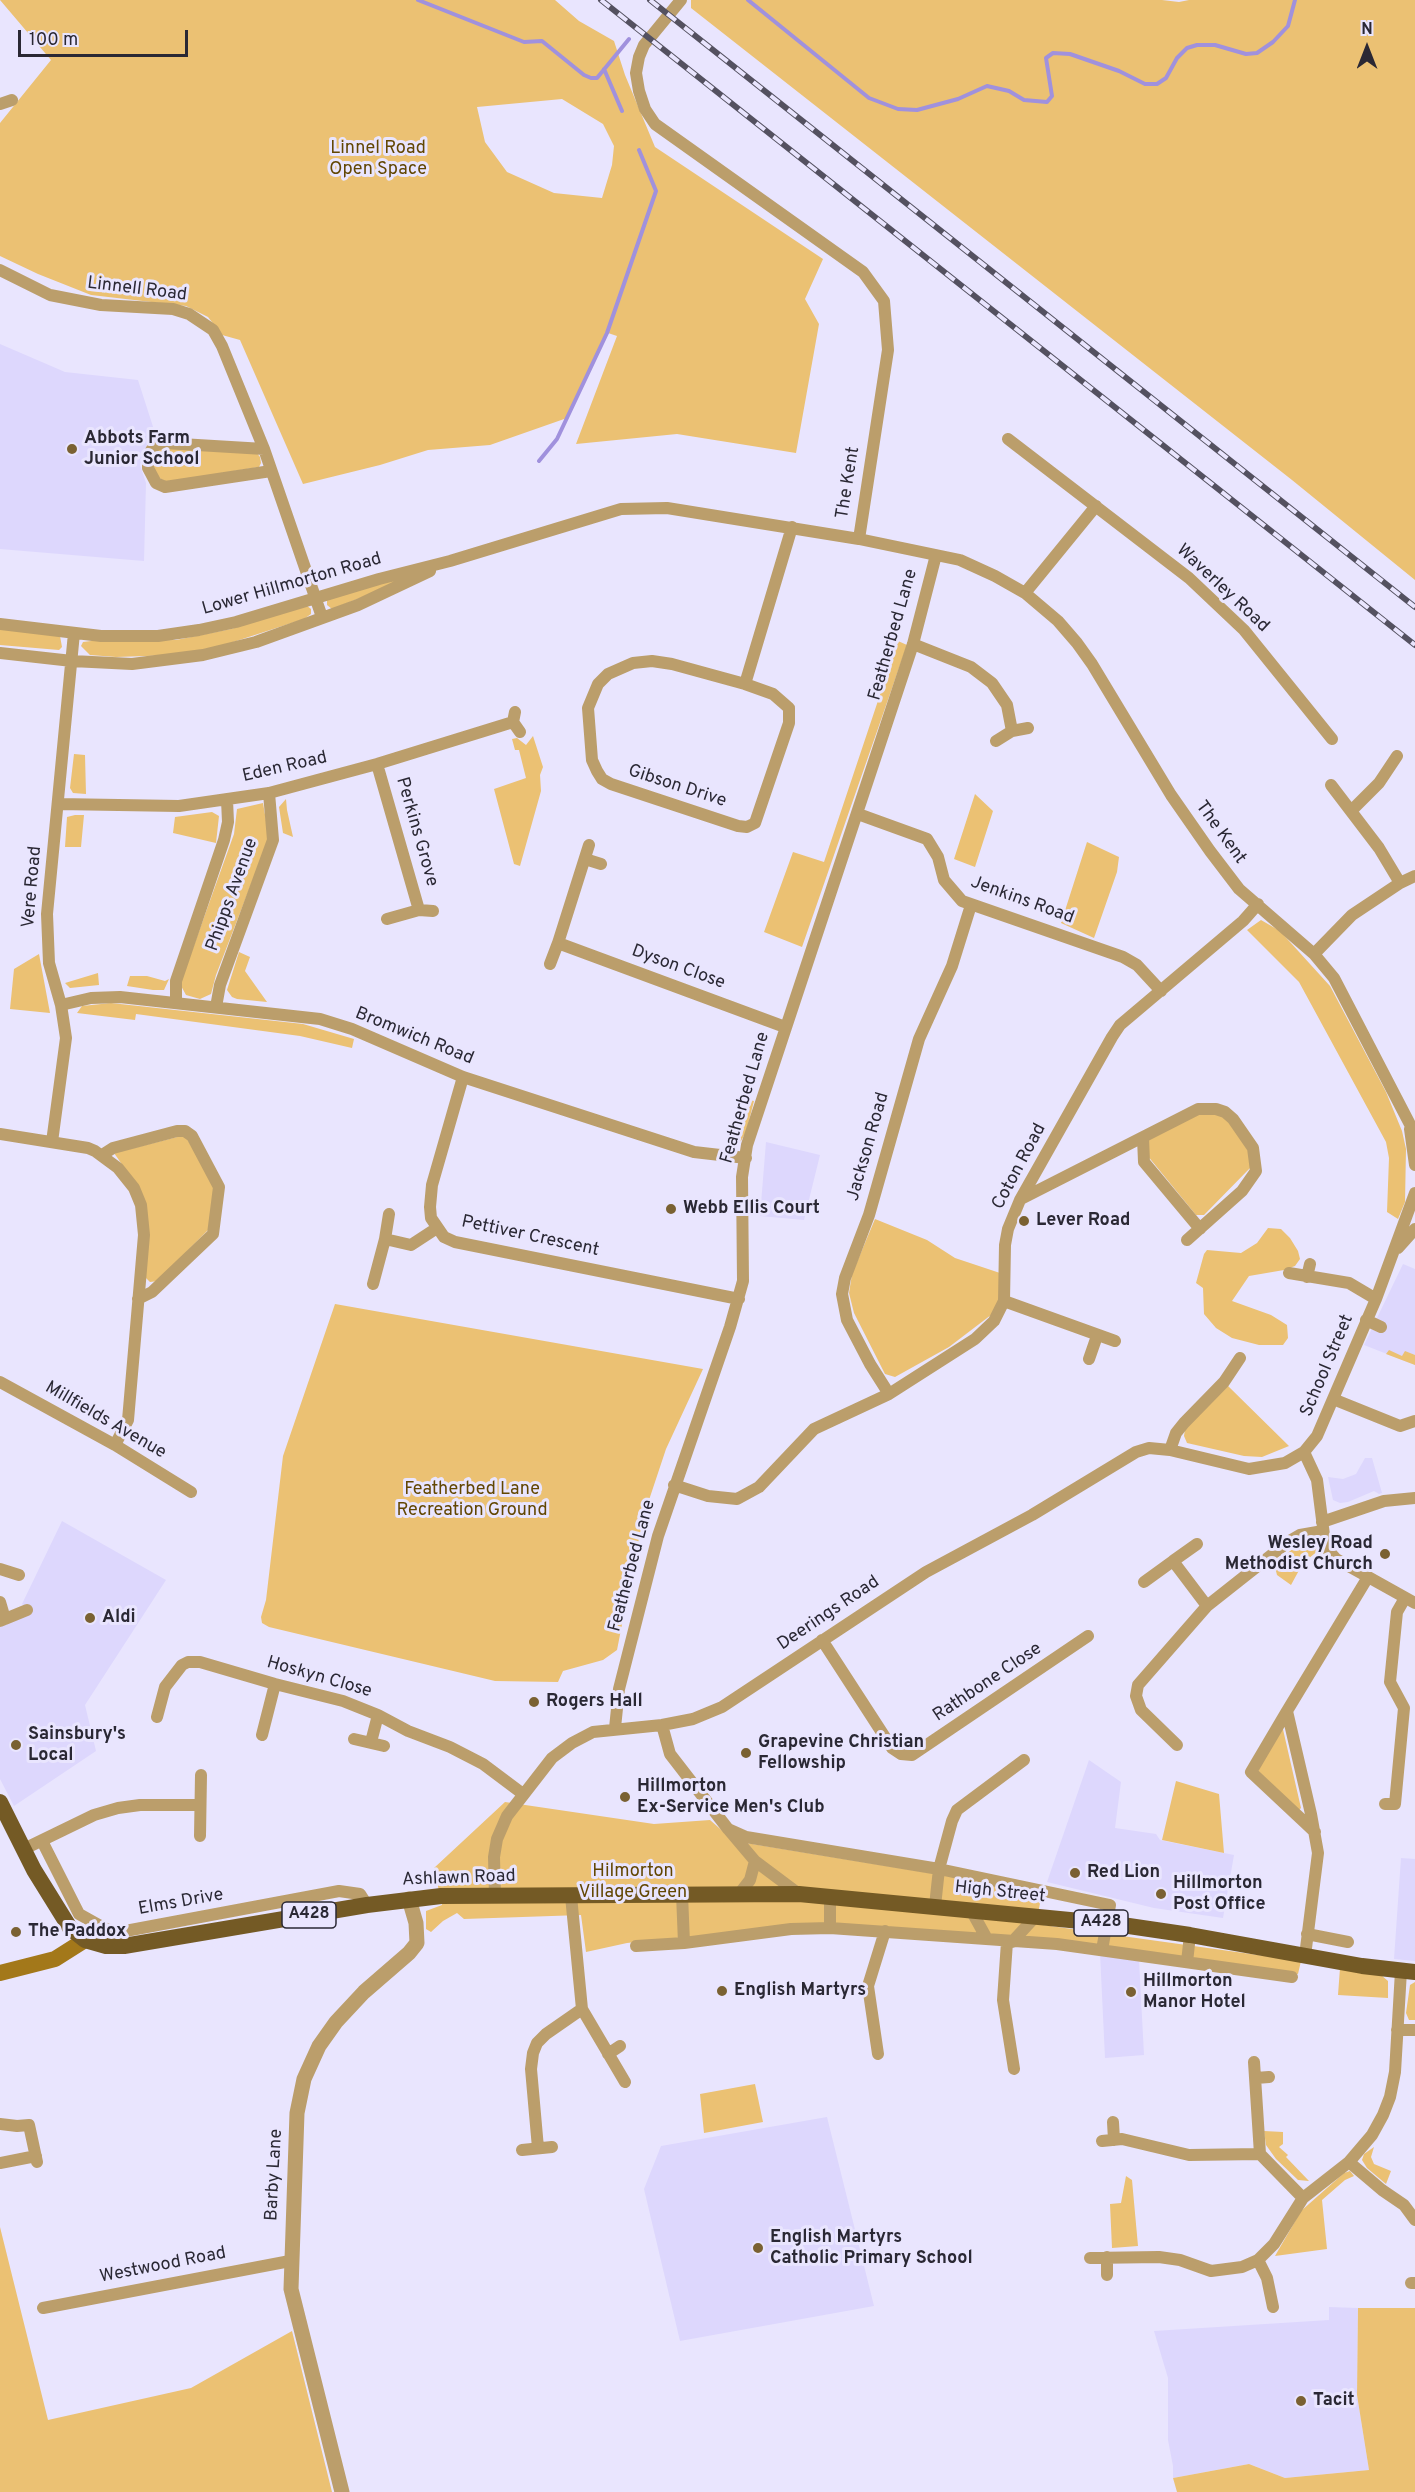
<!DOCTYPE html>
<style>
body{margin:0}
#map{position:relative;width:1415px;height:2492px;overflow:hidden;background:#e9e5fe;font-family:Overpass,sans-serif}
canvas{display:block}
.north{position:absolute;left:1337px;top:18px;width:60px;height:60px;-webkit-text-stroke:4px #e9e5fe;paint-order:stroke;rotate:0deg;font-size:16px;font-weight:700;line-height:24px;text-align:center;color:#2a2834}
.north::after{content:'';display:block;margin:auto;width:21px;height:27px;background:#2a2834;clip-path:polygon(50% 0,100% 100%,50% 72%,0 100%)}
.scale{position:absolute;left:18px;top:30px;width:170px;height:27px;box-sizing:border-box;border:3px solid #2a2834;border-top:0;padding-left:8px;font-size:18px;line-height:21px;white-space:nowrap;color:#2a2834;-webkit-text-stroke:4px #e9e5fe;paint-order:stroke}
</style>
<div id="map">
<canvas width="1415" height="2492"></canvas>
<div class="north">N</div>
<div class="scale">100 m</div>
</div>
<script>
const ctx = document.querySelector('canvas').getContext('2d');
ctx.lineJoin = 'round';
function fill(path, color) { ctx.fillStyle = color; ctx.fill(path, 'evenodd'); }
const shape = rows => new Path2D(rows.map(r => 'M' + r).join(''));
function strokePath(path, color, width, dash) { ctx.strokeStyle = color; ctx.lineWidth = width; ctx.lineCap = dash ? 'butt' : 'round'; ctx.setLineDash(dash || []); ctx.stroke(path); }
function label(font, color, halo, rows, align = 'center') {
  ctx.font = font + ' Overpass,sans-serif'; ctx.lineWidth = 6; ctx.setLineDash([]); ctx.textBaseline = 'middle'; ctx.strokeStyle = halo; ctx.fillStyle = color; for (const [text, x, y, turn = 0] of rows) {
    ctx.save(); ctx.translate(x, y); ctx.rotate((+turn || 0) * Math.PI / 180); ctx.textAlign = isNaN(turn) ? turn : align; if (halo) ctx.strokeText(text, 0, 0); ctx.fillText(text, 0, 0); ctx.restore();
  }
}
fill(shape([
 [0,344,65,372,138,380,156,436,147,445,140,465,146,483,144,561,0,549],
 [766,1142,820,1155,804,1220,760,1216],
 [1403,1264,1415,1269,1415,1365,1364,1345],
 [1365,1458,1372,1458,1382,1493,1379,1494,1374,1491,1348,1502,1340,1503,1333,1500,1328,1477,1343,1479,1356,1474],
 [62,1521,166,1580,85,1705,96,1751,14,1806,0,1779,0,1627,30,1612,22,1604],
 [1089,1760,1121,1782,1115,1828,1156,1834,1160,1840,1234,1855,1223,1918,1154,1908,1047,1882],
 [1401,1858,1415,1859,1415,1961,1394,1959],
 [1100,1953,1139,1960,1144,2055,1105,2058],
 [827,2117,874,2306,680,2341,644,2189,661,2146],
 [1329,2307,1358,2308,1357,2395,1369,2470,1285,2478,1249,2464,1173,2478,1173,2466,1168,2440,1168,2378,1154,2331,1329,2320]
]), '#ddd7fd');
fill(shape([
 [0,0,555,0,579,21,614,41,625,75,655,147,823,259,805,299,819,324,796,453,677,434,576,444,617,336,608,333,567,418,490,445,428,450,380,465,303,484,240,340,222,335,208,317,186,306,91,295,38,274,0,256,0,123,51,60],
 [562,99,603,124,614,146,612,165,602,198,554,193,507,172,485,142,477,107],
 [691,0,1162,0,1179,2,1189,0,1415,0,1415,580,1292,480,691,8],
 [198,448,256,452,260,457,261,463,259,467,166,482,156,476,151,466,153,454,160,449],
 [407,576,375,592,332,609,327,605,327,600],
 [306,605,311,609,311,614,304,619,224,645,176,655,116,657,90,655,81,646,83,642,91,641,176,640,231,629],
 [0,629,60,636,62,647,59,650,0,645],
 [898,641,907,645,802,947,764,932,793,852,824,862],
 [533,736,543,767,540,775,541,791,520,866,514,864,494,789,526,778,519,750,515,750,512,739,517,738,526,745],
 [74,754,85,755,86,794,73,793,70,788],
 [975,794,993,811,975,867,954,859],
 [286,799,287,810,293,837,283,833,279,807],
 [263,803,269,838,216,975,211,994,200,999,186,995,180,984,234,834,237,809],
 [212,812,219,816,216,843,173,833,175,817],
 [75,815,84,815,81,847,65,847,67,817],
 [1087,842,1119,857,1117,872,1094,938,1061,923],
 [1261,920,1280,931,1330,986,1386,1092,1402,1131,1406,1149,1405,1202,1398,1219,1387,1212,1389,1158,1386,1142,1299,982,1247,930],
 [239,952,250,957,245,971,267,1002,237,999,232,997,227,990],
 [39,954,50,1013,10,1009,14,969],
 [98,973,99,985,70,988,65,983],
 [130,976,147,976,165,981,169,979,164,990,153,990,127,986],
 [111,1003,303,1024,354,1039,352,1048,300,1036,136,1014,135,1020,77,1013,82,1006],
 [738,1098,754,1101,746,1132,741,1141,727,1146],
 [1201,1112,1225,1116,1249,1148,1252,1166,1204,1215,1196,1215,1147,1155,1149,1139],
 [185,1135,215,1188,210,1228,158,1281,150,1282,145,1277,140,1190,114,1153],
 [875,1219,927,1240,955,1258,1000,1273,999,1300,991,1315,949,1347,895,1377,885,1374,854,1313,849,1293,852,1274],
 [1268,1228,1281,1229,1290,1238,1298,1251,1300,1259,1295,1266,1284,1270,1249,1276,1232,1301,1271,1315,1287,1325,1288,1338,1283,1345,1259,1345,1232,1338,1216,1328,1204,1314,1203,1288,1196,1283,1204,1254,1207,1250,1241,1253,1257,1243],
 [335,1304,703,1369,666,1449,643,1518,617,1650,603,1660,563,1671,558,1682,495,1681,269,1627,262,1623,261,1617,266,1600,283,1456],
 [1389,1350,1402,1356,1405,1351,1415,1355,1415,1365,1386,1354],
 [1227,1385,1289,1446,1262,1457,1244,1456,1187,1443,1184,1436,1185,1429],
 [1302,1542,1309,1542,1319,1550,1303,1563,1291,1585,1277,1575,1274,1563],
 [1282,1725,1301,1808,1299,1810,1258,1771],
 [1176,1781,1219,1794,1224,1853,1162,1840],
 [505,1802,654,1824,710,1820,734,1841,930,1873,1042,1893,1036,1924,1301,1961,1298,1974,1140,1952,897,1928,675,1938,627,1943,586,1952,581,1915,464,1919,457,1913,443,1921,431,1932,426,1929,426,1911,442,1905,434,1868],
 [1340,1968,1381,1975,1388,1981,1388,1998,1338,1995],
 [1415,1982,1415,2020,1409,2020,1406,2013,1410,1985],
 [755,2084,763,2122,704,2133,700,2094],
 [1264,2131,1283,2132,1283,2144,1279,2147,1288,2155,1286,2157,1309,2181,1298,2180,1276,2159,1266,2145],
 [1374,2147,1371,2157,1374,2164,1391,2171,1386,2184,1367,2168,1362,2160,1364,2154],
 [1350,2171,1354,2176,1345,2180,1322,2200,1327,2249,1275,2256,1301,2211,1344,2173],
 [1126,2176,1132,2180,1138,2246,1112,2248,1110,2204,1121,2203],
 [0,2227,48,2420,191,2388,292,2331,332,2492,0,2492],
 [1358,2308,1415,2308,1415,2492,1177,2492,1173,2478,1249,2464,1285,2478,1369,2470,1357,2395]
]), '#ebc173');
strokePath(shape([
 [418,0,524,42,542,41,584,75,591,78,597,78,629,39],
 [748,0,869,98,898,109,917,110,958,99,987,86,1009,91,1024,100,1047,102,1052,96,1046,58,1053,53,1070,54,1119,71,1145,84,1157,84,1166,78,1177,58,1187,48,1197,45,1215,45,1246,54,1257,53,1273,42,1288,26,1295,0],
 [604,69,622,111],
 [539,461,557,439,607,333,656,191,639,150]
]), '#a091dd', 4);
strokePath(shape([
 [681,0,644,45,639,57,636,73,639,91,645,109,655,124,863,272,884,301,888,350,859,539],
 [0,104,12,100],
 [0,270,50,295,101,305,173,309,189,314,213,330,222,346,264,449,322,617],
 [1008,439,1189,578,1244,630,1332,739],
 [264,449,164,443,156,445,152,449,148,456,148,468,156,483,165,487,271,471],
 [1025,593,1096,506],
 [0,624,101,636,158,636,199,630,236,622,379,579,450,561,621,509,667,508,859,539,960,560,995,576,1025,593,1058,621,1077,643,1092,664,1171,795,1210,851,1239,889,1314,954,1334,978,1415,1134],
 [913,644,971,667,992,683,1007,705,1012,731],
 [0,653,72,661,132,664,203,655,256,642,358,605,430,571],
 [745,684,672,664,652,661,633,663,608,674,598,684,588,708,592,760,597,771,602,779,611,784,738,826,747,827,755,823,789,723,789,708,773,694,745,684,792,527],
 [515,712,513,722,520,732],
 [996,741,1012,731,1028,728],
 [377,764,419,910],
 [1331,785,1379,848,1400,883],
 [58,804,179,806,269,793,377,764,513,722],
 [1351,811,1379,783,1397,756],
 [858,814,927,839,938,857,944,880,962,901,1123,957,1137,965,1161,991],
 [589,845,558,943,785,1027],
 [585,859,601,864],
 [387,919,419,910,433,911],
 [1314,954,1352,915,1400,883,1415,876],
 [550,964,558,943],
 [176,1003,176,981,224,840,228,822,227,800],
 [61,1005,91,998,120,997,320,1019,352,1029,463,1077,694,1152,746,1158],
 [216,1007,220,985,273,840,269,793],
 [463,1077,432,1185,430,1207,431,1218,444,1237,455,1242,739,1299],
 [1410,1129,1415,1165],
 [0,1134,88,1148,95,1151,118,1168,134,1188,141,1205,144,1235,128,1420,115,1445],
 [1143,1138,1144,1162,1200,1229],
 [52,1142,66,1038,61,1005,49,963,47,914,74,633],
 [102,1155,113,1148,177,1131,185,1131,192,1136,219,1187,213,1234,152,1292,138,1299],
 [1021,1199,1198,1109,1216,1109,1225,1112,1233,1119,1253,1148,1256,1171,1242,1191,1187,1240],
 [389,1214,385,1239,411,1245,437,1228],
 [1398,1248,1415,1229],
 [1289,1273,1349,1283,1376,1299],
 [1307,1277,1310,1264],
 [373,1284,385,1239],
 [1004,1301,1115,1341],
 [1366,1320,1381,1327],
 [1089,1359,1097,1336],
 [0,1382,115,1445,191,1492],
 [889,1394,870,1364,847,1320,842,1294,845,1278,869,1215,919,1039,952,966,971,905],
 [1333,1399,1400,1426,1415,1421],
 [1170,1450,1176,1433,1184,1423,1224,1382,1240,1358],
 [1304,1452,1317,1480,1325,1543,1328,1550,1336,1559,1415,1603],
 [674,1485,708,1496,737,1499,759,1487,814,1429,889,1394,975,1339,994,1321,1004,1301,1005,1245,1008,1229,1020,1200,1112,1037,1120,1025,1243,921,1258,904],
 [1322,1522,1384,1501,1415,1498],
 [1173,1561,1197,1544],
 [0,1569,19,1575],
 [1144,1582,1173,1561,1207,1606],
 [0,1602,5,1619,0,1621],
 [5,1619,27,1610],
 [822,1640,892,1748,901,1754,912,1755,1088,1636],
 [1287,1711,1251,1772,1315,1832],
 [157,1717,165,1687,182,1665,188,1662,200,1662,275,1684,343,1701,378,1715,408,1731,450,1747,483,1764,523,1794],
 [662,1725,670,1754,728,1829,755,1861,799,1894],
 [615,1728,619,1689,658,1536,730,1327,743,1281,742,1177,747,1145,913,644,936,555],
 [262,1735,275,1684],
 [354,1739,384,1746],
 [371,1742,378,1715],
 [1177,1745,1141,1710,1136,1696,1138,1685,1207,1606,1288,1542,1300,1535,1323,1531],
 [1385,1804,1395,1804,1404,1708,1390,1682,1397,1612,1405,1598],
 [728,1829,746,1837,939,1869,1110,1905,1102,1950],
 [200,1836,201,1775],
 [42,1841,79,1914,104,1928,120,1932,339,1891,360,1894,367,1905],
 [24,1849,94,1815,118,1808,140,1805,200,1805],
 [740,1893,750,1880,755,1861],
 [682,1894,684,1943],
 [495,1897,494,1857,497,1839,507,1816,552,1758,572,1743,593,1732,662,1725,693,1719,722,1707,926,1572,1032,1515,1136,1452,1149,1448,1170,1450,1249,1469,1285,1463,1304,1452,1317,1436,1376,1299,1415,1193],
 [935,1906,939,1869,952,1821,957,1810,1024,1760],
 [971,1910,987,1939],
 [830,1928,830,1896],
 [1307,1934,1348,1942],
 [1007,1942,1003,2000,1014,2069],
 [1012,1942,1036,1916],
 [636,1946,684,1943,791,1929,830,1928,1057,1944,1292,1977],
 [1305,1956,1318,1853,1311,1814,1287,1711,1368,1577],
 [1187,1962,1190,1935],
 [582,2009,625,2082],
 [1397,2030,1415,2030],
 [608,2054,620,2046],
 [878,2054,868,1986,885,1931],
 [1254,2062,1260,2154],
 [1256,2078,1269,2077],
 [1113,2122,1114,2140],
 [0,2124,17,2126,29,2125,37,2162],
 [1102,2141,1122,2139,1189,2155,1260,2154,1303,2198],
 [538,2148,531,2069,533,2053,537,2043,546,2034,582,2009,571,1896],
 [522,2150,552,2147],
 [1349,2162,1382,2190,1404,2205,1415,2220],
 [0,2163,36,2156],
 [1107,2257,1107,2275],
 [1090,2258,1159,2257,1180,2260,1211,2271,1242,2267,1258,2260,1274,2244,1303,2198,1349,2162,1372,2135,1383,2115,1390,2097,1395,2072,1401,1971],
 [1258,2260,1267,2278,1273,2307],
 [1411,2283,1415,2283],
 [43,2308,290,2261]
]), '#bb9e6b', 12);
strokePath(shape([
 [342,2492,291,2289,297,2113,304,2079,319,2046,336,2022,364,1992,409,1953,417,1943,416,1923,409,1899]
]), '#bb9e6b', 15);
strokePath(shape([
 [0,1973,55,1959,85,1940]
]), '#a3781a', 16);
strokePath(shape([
 [0,1802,34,1870,70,1928,85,1940,106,1946,124,1946,367,1905,441,1896,799,1894,1122,1925,1190,1935,1362,1966,1415,1972]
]), '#745a25', 16);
const rail = shape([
 [601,0,1415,645],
 [650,0,1415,607]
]);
strokePath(rail, '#545160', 6);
strokePath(rail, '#e9e5fe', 4, [11]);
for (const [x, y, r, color] of [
 [72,449,6,"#7a6132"],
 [671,1209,6,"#7a6132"],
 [1024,1221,6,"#7a6132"],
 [1385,1554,6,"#7a6132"],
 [90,1618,6,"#7a6132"],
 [534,1702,6,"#7a6132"],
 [16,1745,6,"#7a6132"],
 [746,1753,6,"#7a6132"],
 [625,1797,6,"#7a6132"],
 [1075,1873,6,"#7a6132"],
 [1161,1894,6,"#7a6132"],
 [16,1932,6,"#7a6132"],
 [722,1991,6,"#7a6132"],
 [1131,1992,6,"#7a6132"],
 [758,2248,6,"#7a6132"],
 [1301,2401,6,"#7a6132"]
]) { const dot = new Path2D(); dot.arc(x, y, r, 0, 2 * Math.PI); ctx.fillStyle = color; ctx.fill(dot); strokePath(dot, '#e9e5fe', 2); }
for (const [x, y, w] of [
 [309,1915,54],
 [1101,1923,54]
]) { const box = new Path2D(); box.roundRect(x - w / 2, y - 13, w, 26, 4.5); ctx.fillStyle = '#e9e5fe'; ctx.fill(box); strokePath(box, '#2a2834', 1.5); }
label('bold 16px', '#2a2834', null, [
 ["A428",309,1915],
 ["A428",1101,1923]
]);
label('18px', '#624602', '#e9e5fe', [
 ["Linnel Road",378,149],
 ["Open Space",378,170],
 ["Featherbed Lane",472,1490],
 ["Recreation Ground",472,1511],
 ["Hilmorton",633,1872],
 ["Village Green",633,1893]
]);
label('18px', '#2a2834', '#e9e5fe', [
 ["Linnell Road",137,290,7],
 ["The Kent",849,483,-81],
 ["Lower Hillmorton Road",292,585,-16],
 ["Waverley Road",1222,589,43],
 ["Featherbed Lane",894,635,-74],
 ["Eden Road",285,768,-13],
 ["Gibson Drive",677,787,18],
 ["Perkins Grove",416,832,74],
 ["The Kent",1220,833,54],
 ["Vere Road",33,887,-85],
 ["Phipps Avenue",233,895,-70],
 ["Jenkins Road",1022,901,20],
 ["Dyson Close",678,968,20],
 ["Bromwich Road",414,1037,22],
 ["Featherbed Lane",746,1098,-74],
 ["Jackson Road",869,1147,-74],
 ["Coton Road",1020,1167,-62],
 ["Pettiver Crescent",530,1237,12],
 ["School Street",1328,1366,-67],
 ["Millfields Avenue",105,1421,30],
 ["Featherbed Lane",633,1566,-75],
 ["Deerings Road",829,1614,-34],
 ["Hoskyn Close",319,1678,16],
 ["Rathbone Close",988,1683,-34],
 ["Ashlawn Road",459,1879,-2],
 ["High Street",1000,1893,6],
 ["Elms Drive",181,1903,-10],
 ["Barby Lane",275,2175,-87],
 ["Westwood Road",163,2266,-11]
]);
label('bold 18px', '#2a2834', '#e9e5fe', [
 ["Abbots Farm",84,439],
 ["Junior School",84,460],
 ["Webb Ellis Court",683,1209],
 ["Lever Road",1036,1221],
 ["Wesley Road",1373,1544,"right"],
 ["Methodist Church",1373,1565,"right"],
 ["Aldi",102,1618],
 ["Rogers Hall",546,1702],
 ["Sainsbury's",28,1735],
 ["Local",28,1756],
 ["Grapevine Christian",758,1743],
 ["Fellowship",758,1764],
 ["Hillmorton",637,1787],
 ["Ex-Service Men's Club",637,1808],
 ["Red Lion",1087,1873],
 ["Hillmorton",1173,1884],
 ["Post Office",1173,1905],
 ["The Paddox",28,1932],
 ["Hillmorton",1143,1982],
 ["Manor Hotel",1143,2003],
 ["English Martyrs",734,1991],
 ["English Martyrs",770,2238],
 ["Catholic Primary School",770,2259],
 ["Tacit",1313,2401]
], 'left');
</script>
